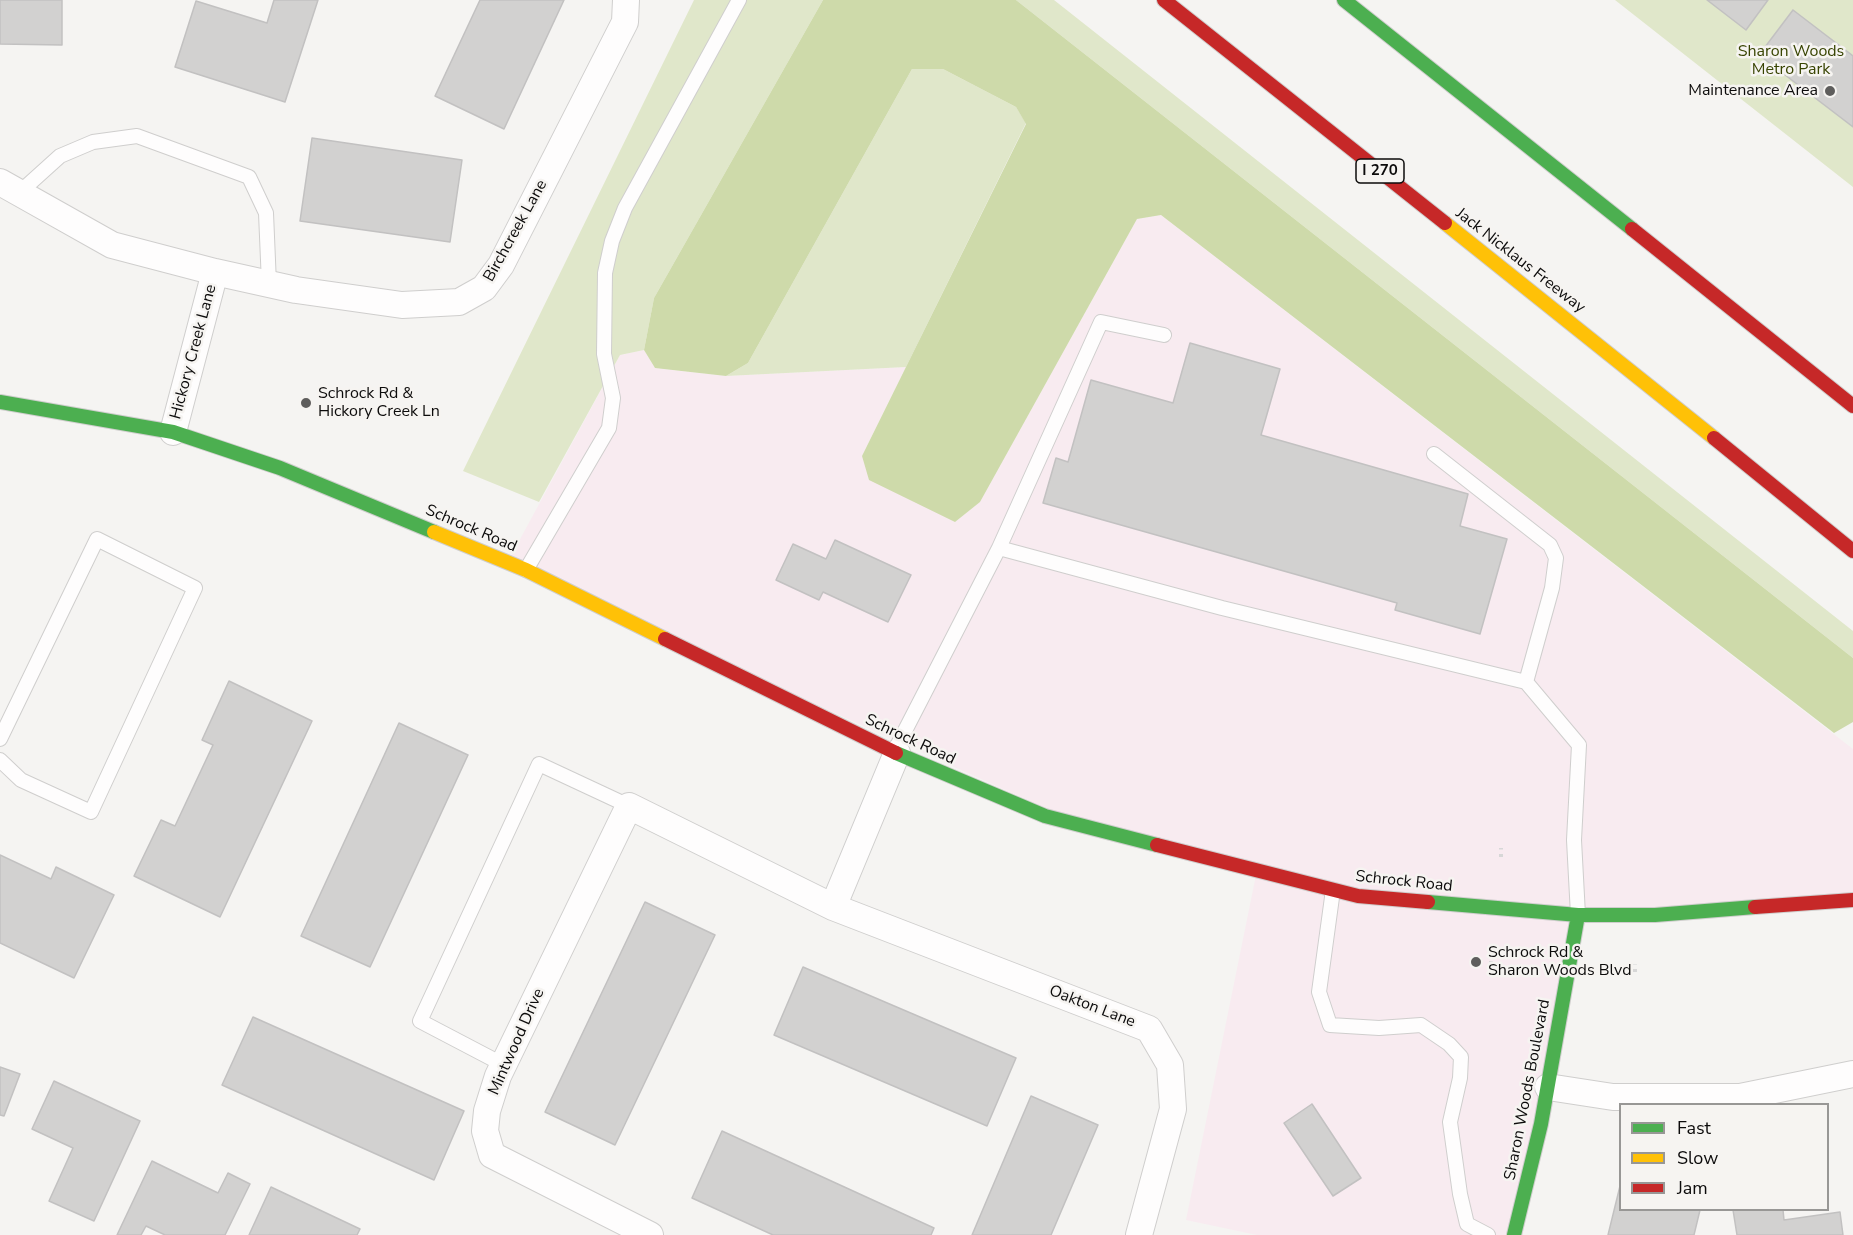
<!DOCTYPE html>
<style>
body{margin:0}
#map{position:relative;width:1853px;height:1235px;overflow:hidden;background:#f5f4f2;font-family:"Nunito Sans",sans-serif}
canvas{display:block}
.legend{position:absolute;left:1619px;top:1103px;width:210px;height:108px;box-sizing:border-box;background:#f6f4f1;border:2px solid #989795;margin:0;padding:8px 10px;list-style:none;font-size:18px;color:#0c0b0b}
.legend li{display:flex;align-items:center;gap:12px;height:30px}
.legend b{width:30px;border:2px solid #989795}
</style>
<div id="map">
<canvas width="1853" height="1235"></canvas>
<ul class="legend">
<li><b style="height:8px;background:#4caf50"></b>Fast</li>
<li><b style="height:8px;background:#ffc107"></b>Slow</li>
<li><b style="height:8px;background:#c62828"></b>Jam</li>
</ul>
</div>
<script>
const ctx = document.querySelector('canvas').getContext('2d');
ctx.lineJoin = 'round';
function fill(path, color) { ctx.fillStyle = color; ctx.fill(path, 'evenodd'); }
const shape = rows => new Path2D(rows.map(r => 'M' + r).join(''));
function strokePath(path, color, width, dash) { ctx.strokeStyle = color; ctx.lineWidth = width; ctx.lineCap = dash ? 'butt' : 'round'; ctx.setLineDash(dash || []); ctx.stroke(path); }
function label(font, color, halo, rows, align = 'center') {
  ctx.font = font + ' "Nunito Sans",sans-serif'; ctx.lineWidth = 5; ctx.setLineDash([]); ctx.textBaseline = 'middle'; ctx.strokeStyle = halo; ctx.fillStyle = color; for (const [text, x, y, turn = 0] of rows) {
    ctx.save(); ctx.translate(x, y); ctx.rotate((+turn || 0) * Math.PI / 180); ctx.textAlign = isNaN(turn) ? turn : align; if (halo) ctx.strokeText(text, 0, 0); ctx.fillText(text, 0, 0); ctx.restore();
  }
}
fill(shape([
 [1161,215,1853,749,1853,898,1569,919,1523,1235,1257,1235,1186,1220,1256,875,1061,815,506,565,620,355,644,350,655,368,726,376,906,367,862,456,955,522,980,502,1137,219]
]), '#f8ebf0');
fill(shape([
 [694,0,823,0,654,298,644,350,620,355,539,502,463,471],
 [1016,0,1054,0,1853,631,1853,658],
 [1615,0,1853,0,1853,187],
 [912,69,943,69,1016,107,1026,123,906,367,726,376,748,363]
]), '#e0e7ca');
fill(shape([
 [823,0,1016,0,1853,658,1853,722,1834,733,1161,215,1137,219,980,502,955,522,869,480,862,456,1026,124,1016,107,943,69,912,69,748,363,726,376,655,368,644,350,654,298]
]), '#cedaaa');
const building = shape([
 [0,0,62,0,62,45,0,44,0,0],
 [274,0,318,0,285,102,175,67,196,1,267,23,274,0],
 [480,0,564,0,504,129,435,96,480,0],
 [1707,0,1768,0,1746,30,1707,0],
 [1793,10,1853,56,1853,127,1759,55,1793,10],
 [312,138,462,160,450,242,300,221,312,138],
 [1190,343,1280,369,1261,435,1468,494,1460,526,1507,539,1480,634,1395,610,1397,603,1043,503,1056,458,1068,462,1091,380,1173,403,1190,343],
 [835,540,911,575,888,622,823,592,819,600,776,580,793,544,826,559,835,540],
 [229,681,312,721,220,917,134,876,161,820,175,826,213,745,202,740,229,681],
 [399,723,468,755,370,967,301,936,399,723],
 [0,855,51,879,56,867,114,895,74,978,0,943,0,855],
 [645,902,715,935,615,1145,545,1112,645,902],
 [803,967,1016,1058,987,1126,774,1035,803,967],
 [253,1017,464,1111,434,1180,222,1085,253,1017],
 [0,1067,20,1074,4,1116,0,1115,0,1067],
 [54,1081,140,1121,94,1221,49,1201,73,1148,32,1129,54,1081],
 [1031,1096,1098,1125,1051,1235,972,1235,1031,1096],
 [1312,1104,1361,1178,1333,1196,1284,1123,1312,1104],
 [722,1131,934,1228,931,1235,773,1235,692,1198,722,1131],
 [152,1161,218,1193,228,1173,250,1184,225,1235,165,1235,146,1226,141,1235,117,1235,152,1161],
 [1620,1186,1620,1210,1700,1210,1694,1235,1608,1235,1620,1186],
 [271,1187,360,1229,357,1235,249,1235,271,1187],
 [1733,1210,1783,1210,1784,1220,1840,1212,1843,1235,1737,1235,1733,1210]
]);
fill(building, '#d2d1d0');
strokePath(building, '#c2c1c1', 1.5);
const lane = shape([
 [19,193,60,156,93,142,137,136,249,177,266,213,269,284],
 [1434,454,1550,545,1556,558,1552,588,1526,682],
 [999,548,1101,322,1164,335],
 [526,570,609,428,613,398,604,354,605,273,612,241,625,208,739,0],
 [0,739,97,539,195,588,91,812,21,780,0,760],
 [894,752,999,548,1222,608,1526,682,1579,745,1574,840,1578,915],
 [1333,890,1319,992,1330,1025,1379,1028,1421,1025,1449,1044,1461,1057,1460,1078,1450,1122,1460,1194,1467,1224,1488,1235],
 [504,1065,420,1021,539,764,629,806]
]);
const street = shape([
 [0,182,112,245,215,272,296,290,402,305,459,302,484,288,501,265,625,22,626,0],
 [173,432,215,272],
 [833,907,897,753],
 [1548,1087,1613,1097,1740,1097,1853,1074],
 [650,1235,492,1155,485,1131,487,1111,498,1076,629,806,833,907,1149,1029,1170,1065,1173,1109,1139,1235]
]);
const fast = shape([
 [1344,0,1632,229],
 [0,402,173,432,280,468,434,532],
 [896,753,1045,816,1157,845],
 [1428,902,1578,915,1655,915,1755,907],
 [1514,1235,1541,1124,1578,915]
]);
const slow = shape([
 [1445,223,1714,438],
 [434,532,526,570,665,639]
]);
const jam = shape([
 [1164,0,1445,223],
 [1632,229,1853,406],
 [1714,438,1853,551],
 [665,639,896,753],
 [1157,845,1358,896,1428,902],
 [1755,907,1853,900]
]);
strokePath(lane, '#cfcecd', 16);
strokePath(street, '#cfcecd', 28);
strokePath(fast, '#cfcecd', 16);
strokePath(slow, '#cfcecd', 16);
strokePath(jam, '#cfcecd', 16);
strokePath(shape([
 [1501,857,1501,848],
 [1491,970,1491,961],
 [1635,972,1635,964]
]), '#d7d7d7', 4, [3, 4.5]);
strokePath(lane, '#fefdfd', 14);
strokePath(street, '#fefdfd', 26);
strokePath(fast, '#4caf50', 14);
strokePath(slow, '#ffc107', 14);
strokePath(jam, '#c62828', 14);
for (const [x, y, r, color] of [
 [1830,91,6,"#5e5d5c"],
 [306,403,6,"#5e5d5c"],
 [1476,962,6,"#5e5d5c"]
]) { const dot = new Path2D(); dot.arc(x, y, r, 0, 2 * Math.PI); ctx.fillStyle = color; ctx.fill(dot); strokePath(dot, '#f6f4f1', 2); }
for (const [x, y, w] of [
 [1380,171,48]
]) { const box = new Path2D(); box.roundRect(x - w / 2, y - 12, w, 24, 4.5); ctx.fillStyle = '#f6f4f1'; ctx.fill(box); strokePath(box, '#0c0b0b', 1.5); }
label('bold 15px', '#0c0b0b', null, [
 ["I 270",1380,171]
]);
label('16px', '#384402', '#f6f4f1', [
 ["Sharon Woods",1791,52],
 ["Metro Park",1791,70]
]);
label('16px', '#0c0b0b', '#f6f4f1', [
 ["Maintenance Area",1818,91,"right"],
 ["Schrock Rd &",318,394],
 ["Hickory Creek Ln",318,412],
 ["Schrock Rd &",1488,953],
 ["Sharon Woods Blvd",1488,971]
], 'left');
label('16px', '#0c0b0b', '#f6f4f1', [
 ["Birchcreek Lane",516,231,-61],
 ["Jack Nicklaus Freeway",1520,261,38],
 ["Hickory Creek Lane",194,352,-75],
 ["Schrock Road",471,529,23],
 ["Schrock Road",910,740,25],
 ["Schrock Road",1404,882,6],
 ["Oakton Lane",1092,1007,21],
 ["Mintwood Drive",517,1042,-66],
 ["Sharon Woods Boulevard",1528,1090,-79]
]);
</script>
